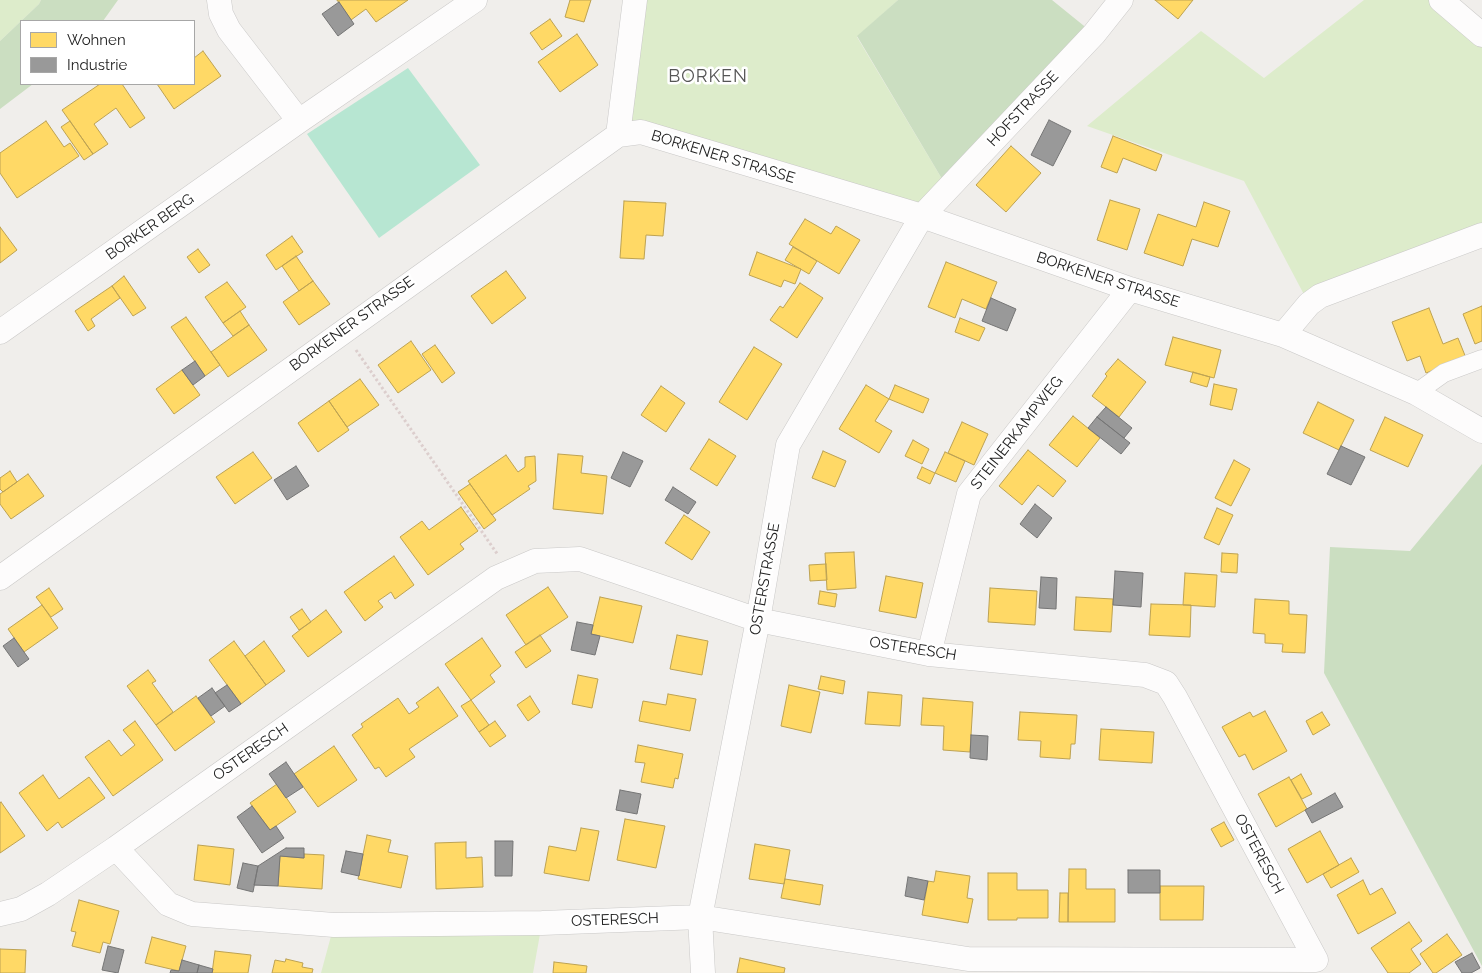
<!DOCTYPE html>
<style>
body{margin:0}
#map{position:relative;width:1482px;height:973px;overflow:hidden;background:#f0eeeb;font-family:Raleway,sans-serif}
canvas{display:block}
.legend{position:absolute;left:20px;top:20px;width:175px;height:65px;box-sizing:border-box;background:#fff;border:1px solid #a7a7a7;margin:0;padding:6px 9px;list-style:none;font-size:15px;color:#222}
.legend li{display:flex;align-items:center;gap:10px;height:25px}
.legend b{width:25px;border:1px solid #a7a7a7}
</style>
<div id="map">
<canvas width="1482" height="973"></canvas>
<ul class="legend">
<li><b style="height:14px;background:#ffd966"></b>Wohnen</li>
<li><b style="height:14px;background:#999"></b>Industrie</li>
</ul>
</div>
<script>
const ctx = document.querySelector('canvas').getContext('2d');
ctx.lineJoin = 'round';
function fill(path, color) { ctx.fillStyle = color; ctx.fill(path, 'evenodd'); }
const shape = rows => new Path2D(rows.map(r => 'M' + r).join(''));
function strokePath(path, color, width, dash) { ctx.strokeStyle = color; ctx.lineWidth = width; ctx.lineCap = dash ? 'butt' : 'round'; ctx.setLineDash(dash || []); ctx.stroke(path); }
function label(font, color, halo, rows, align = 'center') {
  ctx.font = font + ' Raleway,sans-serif'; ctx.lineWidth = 5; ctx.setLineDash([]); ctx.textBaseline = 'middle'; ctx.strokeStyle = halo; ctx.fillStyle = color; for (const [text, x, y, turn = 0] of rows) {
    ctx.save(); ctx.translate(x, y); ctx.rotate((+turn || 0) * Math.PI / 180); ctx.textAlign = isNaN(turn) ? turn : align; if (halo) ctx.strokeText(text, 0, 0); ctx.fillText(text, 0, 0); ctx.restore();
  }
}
fill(shape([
 [0,0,41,0,39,4,0,41],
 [635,0,898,0,857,37,948,189,922,216,618,135],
 [1364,0,1441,0,1482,35,1482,235,1309,304,1244,181,1087,126,1201,31,1264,78],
 [542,923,533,973,321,973,334,925]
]), '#ddeccb');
fill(shape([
 [41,0,118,0,103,21,21,21,21,84,33,84,0,109,0,41,39,4],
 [898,0,1052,0,1094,34,948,189,857,36],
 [1482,464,1482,966,1324,673,1330,547,1410,551]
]), '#cbdec1');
fill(shape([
 [408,68,480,165,379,238,307,134]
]), '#b7e6d2');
const homes = shape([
 [337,0,408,0,376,22,366,9,351,20,337,0],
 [570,0,591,0,584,22,565,17,570,0],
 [1155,0,1193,0,1178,19,1155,0],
 [550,19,562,36,542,50,530,33,550,19],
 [577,34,598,65,560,92,538,62,577,34],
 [203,51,221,76,174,109,157,84,194,84,194,58,203,51],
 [100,84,122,84,145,118,130,128,116,108,94,124,108,144,93,154,62,110,100,84],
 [46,121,64,147,70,143,79,156,17,198,0,173,0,153,46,121],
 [70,121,93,154,84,160,61,127,70,121],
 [1113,136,1162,155,1156,171,1123,158,1117,173,1101,167,1113,136],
 [1011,146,1041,173,1006,212,976,185,1011,146],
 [1110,200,1140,209,1127,250,1097,240,1110,200],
 [624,201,666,203,663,236,646,235,644,259,620,258,624,201],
 [1204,202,1230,211,1218,247,1192,239,1183,266,1144,253,1158,214,1196,227,1204,202],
 [805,219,831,234,836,226,860,240,839,274,789,244,805,219],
 [0,227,17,250,0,263,0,227],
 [292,236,303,252,276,270,266,255,292,236],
 [793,247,817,261,809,274,785,260,793,247],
 [198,249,210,265,199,273,187,257,198,249],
 [757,252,801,269,795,284,784,280,781,287,749,275,757,252],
 [296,256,313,281,299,291,282,266,296,256],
 [946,262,997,282,986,309,962,299,955,318,928,307,946,262],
 [506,271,526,298,492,324,471,296,506,271],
 [124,276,146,308,133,316,112,286,124,276],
 [313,281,330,304,299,325,283,302,313,281],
 [227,282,246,307,223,323,205,297,227,282],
 [800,283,823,298,797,338,770,320,780,306,783,308,800,283],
 [112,286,120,298,91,319,95,326,88,331,75,311,112,286],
 [1482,306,1482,341,1475,344,1463,314,1482,306],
 [1429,308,1443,344,1458,338,1466,358,1426,373,1420,356,1407,361,1392,322,1429,308],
 [240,311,249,325,233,336,223,323,240,311],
 [186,317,220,365,205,376,171,327,186,317],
 [960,318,985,328,979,341,955,332,960,318],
 [249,325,267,350,228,377,211,352,249,325],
 [1173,337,1221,350,1214,378,1165,365,1173,337],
 [411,341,431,370,398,393,378,365,411,341],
 [435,345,455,373,442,383,422,354,435,345],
 [754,347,782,364,747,420,719,402,754,347],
 [1118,359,1146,382,1119,417,1092,396,1107,376,1105,374,1118,359],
 [182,370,200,395,174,414,156,389,182,370],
 [1193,372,1210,377,1207,387,1190,382,1193,372],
 [360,379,379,405,347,427,329,401,360,379],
 [1214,384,1237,389,1232,410,1210,405,1214,384],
 [866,385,889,399,875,421,892,431,879,453,839,429,866,385],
 [895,385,929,399,923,413,889,399,895,385],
 [661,386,685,403,666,432,641,415,661,386],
 [329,401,349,430,318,452,298,423,329,401],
 [1318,402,1354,420,1339,450,1303,433,1318,402],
 [1073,416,1100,438,1077,467,1049,445,1073,416],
 [1385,417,1423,435,1408,467,1370,450,1385,417],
 [962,422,988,434,974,465,948,453,962,422],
 [709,439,736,456,717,486,690,469,709,439],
 [913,440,929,449,922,464,905,456,913,440],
 [1028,450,1066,481,1053,497,1038,485,1022,505,999,486,1028,450],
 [823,451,846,461,835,487,812,478,823,451],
 [253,452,272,478,235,504,216,477,253,452],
 [945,452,965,461,956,482,935,473,945,452],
 [558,454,583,456,581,473,607,476,603,514,553,509,558,454],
 [506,455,518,472,525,467,525,457,535,456,536,481,528,486,530,489,492,515,468,481,506,455],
 [1234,460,1250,469,1231,506,1215,498,1234,460],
 [922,467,935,473,930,484,917,478,922,467],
 [10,471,17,482,3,492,0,489,0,478,10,471],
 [28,474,44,496,11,519,0,504,0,494,28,474],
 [470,484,496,520,484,529,458,492,470,484],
 [461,507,478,531,460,544,464,549,428,575,400,537,422,521,429,530,461,507],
 [1217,508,1233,515,1219,545,1204,538,1217,508],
 [684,515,710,532,692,560,665,543,684,515],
 [854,552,856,588,827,590,825,553,854,552],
 [1222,553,1238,554,1237,573,1221,572,1222,553],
 [394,556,414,585,395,599,391,592,378,601,383,607,365,621,344,592,394,556],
 [826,564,827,580,810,581,809,565,826,564],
 [1185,573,1217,575,1215,607,1183,605,1185,573],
 [886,576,923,583,916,618,879,611,886,576],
 [548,587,568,617,526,645,506,615,548,587],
 [49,588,63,609,51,617,36,597,49,588],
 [990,588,1037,591,1035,625,988,622,990,588],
 [820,591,837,594,835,607,818,604,820,591],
 [600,597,642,606,633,643,591,634,600,597],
 [1076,597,1113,599,1111,632,1074,630,1076,597],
 [1255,599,1289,601,1289,614,1307,615,1305,653,1282,652,1283,644,1265,643,1265,634,1253,633,1255,599],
 [1151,604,1191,605,1190,637,1149,635,1151,604],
 [42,605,58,628,24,652,8,629,42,605],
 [302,609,311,622,299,630,290,617,302,609],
 [326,610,342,632,308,657,292,636,326,610],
 [540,635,551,651,526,668,515,652,540,635],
 [677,635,708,641,702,675,670,669,677,635],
 [482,638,501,666,490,675,495,682,471,700,445,664,482,638],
 [234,641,266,685,241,704,209,660,234,641],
 [264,641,285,671,266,685,245,656,264,641],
 [148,670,156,681,152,683,173,712,156,725,127,686,148,670],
 [578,675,598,679,592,708,572,704,578,675],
 [821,676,845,681,843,694,818,689,821,676],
 [789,685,820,692,811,733,781,726,789,685],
 [438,687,458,716,409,749,415,757,386,777,379,767,375,769,352,735,363,727,361,724,398,698,409,714,419,707,416,703,438,687],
 [868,692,902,695,900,726,865,724,868,692],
 [668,694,696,699,690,731,639,721,643,701,666,705,668,694],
 [196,696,215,722,175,751,156,725,196,696],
 [530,696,540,712,528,721,517,705,530,696],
 [923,698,973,702,970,752,943,750,944,726,921,725,923,698],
 [471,700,489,725,479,732,461,706,471,700],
 [1265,711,1287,751,1253,770,1245,754,1239,757,1222,727,1250,712,1253,717,1265,711],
 [1020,712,1077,715,1075,744,1071,744,1070,759,1040,757,1041,741,1018,740,1020,712],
 [1322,712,1330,725,1313,735,1306,721,1322,712],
 [135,721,163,760,113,796,85,757,109,740,121,756,135,745,123,730,135,721],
 [495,721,506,736,490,747,479,732,495,721],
 [1101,729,1154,732,1152,763,1099,760,1101,729],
 [638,745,683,754,678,779,675,778,673,788,641,782,645,763,635,762,638,745],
 [334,746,357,780,318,807,294,774,334,746],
 [1301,774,1312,794,1302,799,1291,780,1301,774],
 [43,775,59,799,89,777,105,798,62,828,58,822,47,831,19,793,43,775],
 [1289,777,1307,809,1276,827,1258,794,1289,777],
 [277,784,296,812,270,830,250,803,277,784],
 [1,802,25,836,0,853,0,803,1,802],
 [625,819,665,826,656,868,617,860,625,819],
 [1224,822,1234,840,1221,847,1211,829,1224,822],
 [581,828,599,831,589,881,544,873,549,846,576,851,581,828],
 [1320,831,1339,865,1307,883,1288,849,1320,831],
 [367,835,391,840,388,852,408,856,401,888,358,879,367,835],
 [466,842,466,858,482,857,483,887,436,889,435,843,466,842],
 [755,844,790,850,784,884,749,879,755,844],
 [198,845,234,849,230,885,194,880,198,845],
 [304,854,324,855,322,889,278,886,280,856,304,858,304,854],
 [1351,858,1359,872,1331,888,1323,874,1351,858],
 [1069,869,1086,869,1086,889,1115,889,1115,922,1068,922,1069,869],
 [936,871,970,876,967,898,973,899,968,923,922,915,928,881,934,882,936,871],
 [988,873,1017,873,1017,890,1048,890,1048,918,1017,918,1017,920,988,920,988,873],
 [785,879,823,885,820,905,781,898,785,879],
 [1363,880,1370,895,1382,888,1396,913,1358,934,1337,895,1363,880],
 [1160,886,1204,886,1203,920,1160,920,1160,886],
 [1060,893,1068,893,1068,922,1059,922,1060,893],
 [79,900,119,911,110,944,103,942,100,953,72,946,76,932,71,931,79,900],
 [1409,922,1422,941,1411,949,1421,964,1409,973,1388,973,1371,948,1409,922],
 [1447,934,1462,955,1436,973,1433,973,1420,954,1447,934],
 [152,937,186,946,179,971,145,963,152,937],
 [0,949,26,950,25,973,0,973,0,949],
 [215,951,251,955,248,973,212,973,215,951],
 [740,958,785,968,784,973,737,973,740,958],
 [286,959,303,963,302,967,313,969,312,973,272,973,275,960,285,962,286,959],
 [554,962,587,966,586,973,553,973,554,962]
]);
fill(homes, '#ffd966');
strokePath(homes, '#bda252', 1);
const industry = shape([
 [339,2,354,24,338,36,322,14,339,2],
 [1049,120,1071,131,1053,166,1031,155,1049,120],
 [991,298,1016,309,1007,331,982,321,991,298],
 [195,361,205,376,193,385,182,370,195,361],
 [1106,407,1132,428,1124,438,1097,417,1106,407],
 [1097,417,1130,443,1121,454,1088,428,1097,417],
 [1341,446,1365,457,1351,485,1327,474,1341,446],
 [623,452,643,461,630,487,611,478,623,452],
 [296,466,309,486,287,500,274,480,296,466],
 [673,487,696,502,688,514,665,500,673,487],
 [1035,504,1052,518,1037,538,1020,524,1035,504],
 [1115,571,1143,573,1141,607,1113,605,1115,571],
 [1041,577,1057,578,1056,609,1039,608,1041,577],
 [577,622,593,625,591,634,600,636,595,655,571,650,577,622],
 [14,638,29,659,18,667,3,646,14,638],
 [227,685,241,704,229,712,215,693,227,685],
 [212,688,225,706,211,716,198,698,212,688],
 [971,735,988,736,987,760,970,758,971,735],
 [286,762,303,787,286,798,269,774,286,762],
 [620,790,641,794,637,814,616,810,620,790],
 [1335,793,1343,807,1312,823,1305,810,1335,793],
 [252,806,270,830,276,826,284,838,262,853,237,817,252,806],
 [495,841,513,841,512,876,495,876,495,841],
 [286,848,304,848,304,858,280,856,278,886,254,885,258,866,286,848],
 [346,851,363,854,359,876,341,872,346,851],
 [243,863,258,866,253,892,237,888,243,863],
 [1128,870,1160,870,1160,893,1128,893,1128,870],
 [908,877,928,881,924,900,905,896,908,877],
 [108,946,124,950,118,973,102,970,108,946],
 [1472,953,1480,968,1471,973,1462,973,1455,962,1472,953],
 [182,960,199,965,197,973,170,973,171,970,179,971,182,960],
 [199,965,213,969,212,973,197,973,199,965]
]);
fill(industry, '#999');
strokePath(industry, '#757575', 1);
const pedestrian = shape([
 [1416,393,1444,373,1482,359]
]);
const minor = shape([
 [219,0,221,14,229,30,299,121],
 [1441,0,1482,35],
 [618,135,635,0],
 [0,332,299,121,475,0],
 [1283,335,1309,304,1320,296,1482,235],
 [0,578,618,135,641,132,922,216,1130,289,1283,335,1416,393,1482,431],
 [929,654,969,494,1130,289],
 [0,914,21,909,48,894,116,848,496,578,535,561,580,559,758,620,929,654,1145,675,1166,683,1175,697,1316,960,968,959,700,917,542,923,334,925,192,914,168,904,116,848],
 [703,973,700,917,758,620,788,445,922,216,1094,34,1121,0]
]);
strokePath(pedestrian, '#c9c8c7', 19);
strokePath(minor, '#c9c8c7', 25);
strokePath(shape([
 [356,350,498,555]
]), '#dccecd', 3, [2.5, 2.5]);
strokePath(pedestrian, '#fdfcfc', 18);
strokePath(minor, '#fdfcfc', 24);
label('15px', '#222', '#fff', [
 ["HOFSTRASSE",1023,109,-47],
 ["BORKENER STRASSE",723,157,17],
 ["BORKER BERG",150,227,-35],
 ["BORKENER STRASSE",1108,280,18],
 ["BORKENER STRASSE",352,324,-36],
 ["STEINERKAMPWEG",1017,433,-52],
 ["OSTERSTRASSE",765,579,-80],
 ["OSTERESCH",913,649,9],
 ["OSTERESCH",251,752,-35],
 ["OSTERESCH",1259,854,62],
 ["OSTERESCH",615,920,-2]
]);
ctx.letterSpacing = '1px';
label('18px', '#555', '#fff', [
 ["BORKEN",708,77]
]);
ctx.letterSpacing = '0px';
</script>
